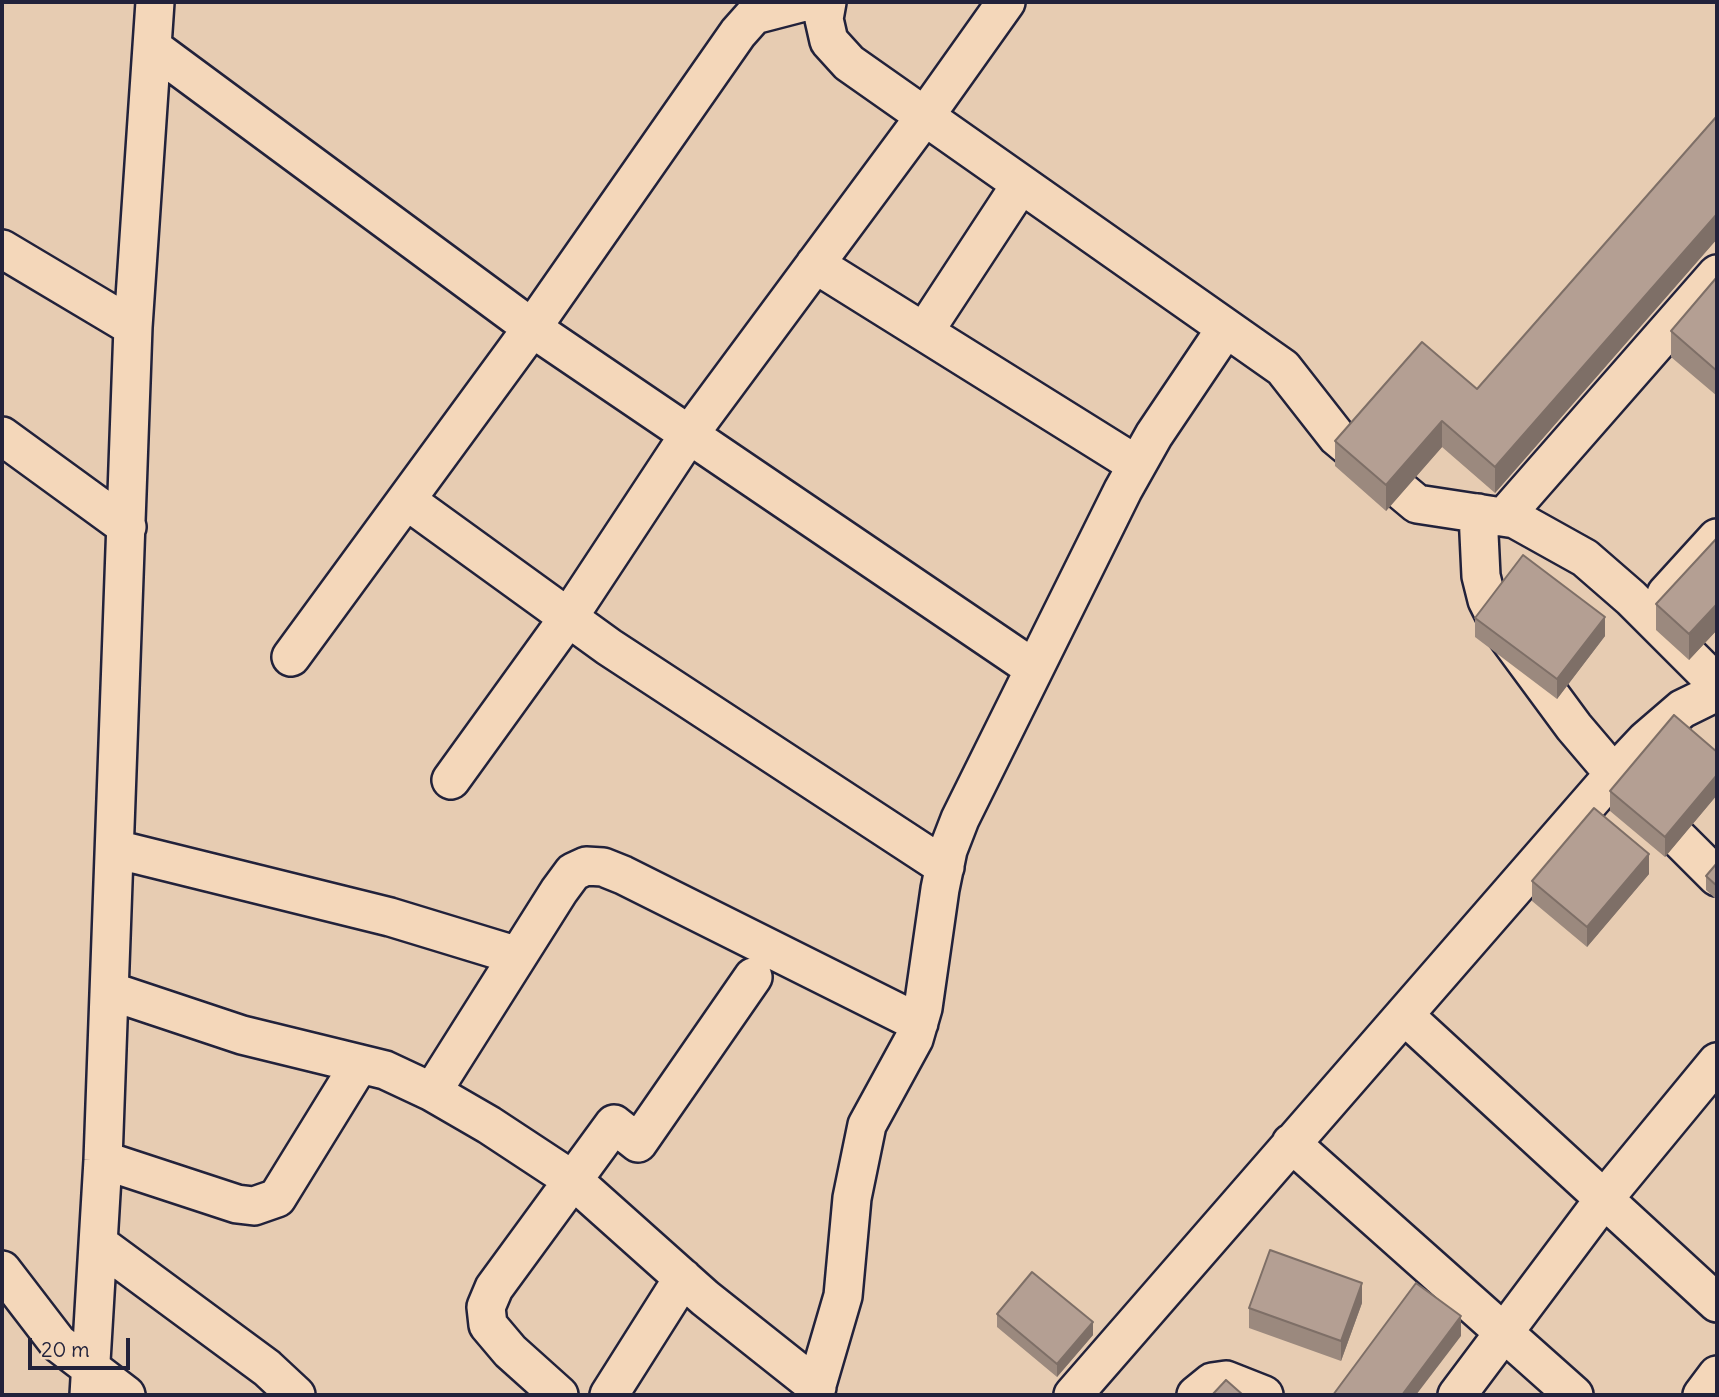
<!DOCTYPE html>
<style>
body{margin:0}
#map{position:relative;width:1719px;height:1397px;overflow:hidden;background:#e7ccb2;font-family:Delius,sans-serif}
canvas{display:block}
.frame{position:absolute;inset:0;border:4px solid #22223b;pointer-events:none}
.scale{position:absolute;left:28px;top:1338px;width:102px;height:32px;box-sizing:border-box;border:4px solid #22223b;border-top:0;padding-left:9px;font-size:21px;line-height:24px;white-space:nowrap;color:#22223b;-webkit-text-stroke:5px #f4d7ba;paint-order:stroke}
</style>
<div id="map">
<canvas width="1719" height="1397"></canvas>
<div class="frame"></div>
<div class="scale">20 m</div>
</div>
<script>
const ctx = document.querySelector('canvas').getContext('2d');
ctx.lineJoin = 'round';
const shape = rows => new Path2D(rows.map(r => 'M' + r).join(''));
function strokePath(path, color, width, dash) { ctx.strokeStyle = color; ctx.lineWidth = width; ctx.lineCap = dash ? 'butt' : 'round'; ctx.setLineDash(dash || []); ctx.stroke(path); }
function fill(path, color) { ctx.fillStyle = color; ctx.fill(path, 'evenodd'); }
const minor = shape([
 [827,2,824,19,829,41,849,63,1283,368,1337,437,1417,504,1515,519,1585,558,1631,598,1717,684],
 [152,47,532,328,1033,668],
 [2,249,133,327],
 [815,264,1137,465],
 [924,332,1021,184],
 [2,436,127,527],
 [406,500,609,647,945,867],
 [1478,513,1481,576,1487,600,1501,628,1574,727,1614,774,1717,877],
 [1504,517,1717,274],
 [1666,594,1717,538],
 [291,657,532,328,738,33,754,15,804,2],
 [451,780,568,618,688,436,925,116,1006,2],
 [115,849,390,917,518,956],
 [110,991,242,1035,385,1070,432,1092,489,1125,574,1181,705,1298,817,1387],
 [1404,1015,1717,1303],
 [432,1092,559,891,573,872,586,866,603,867,623,875,919,1023],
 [1291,1143,1574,1395],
 [103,1160,237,1204,254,1206,277,1198,359,1065],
 [99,1244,267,1368,296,1395],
 [2,1270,58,1343,126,1395],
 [89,1395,103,1160,133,327,155,2],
 [559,1395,510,1351,488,1325,486,1307,494,1288,614,1124,638,1143,753,977],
 [609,1395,683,1278],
 [814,1395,843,1296,852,1198,867,1125,914,1039,923,1008,940,889,948,850,960,819,1123,490,1154,435,1226,328],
 [1073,1395,1614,774,1646,740,1682,709,1717,692],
 [1196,1395,1212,1382,1226,1380,1264,1395],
 [1457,1395,1604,1199,1717,1062],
 [1702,1395,1717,1375]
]);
strokePath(minor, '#22223b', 42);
strokePath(minor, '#f4d7ba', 37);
fill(shape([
 [1717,116,1717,239,1495,493,1442,447,1386,511,1335,466,1335,441,1477,389],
 [1717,277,1717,396,1671,357,1671,331],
 [1717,538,1717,630,1689,660,1656,630,1656,604],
 [1475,618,1605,636,1557,699,1475,637],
 [1717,752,1717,795,1665,857,1610,811,1610,791],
 [1717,863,1717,900,1706,890,1706,876],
 [1649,874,1587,947,1532,901,1532,881],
 [1362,1303,1341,1361,1249,1328,1249,1308],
 [997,1314,1093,1335,1057,1377,997,1327]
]), '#9b897e');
fill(shape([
 [1717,214,1717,239,1495,493,1495,467],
 [1442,421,1442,447,1386,511,1386,485],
 [1717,604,1717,630,1689,660,1689,634],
 [1605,617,1605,636,1557,699,1557,679],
 [1717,775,1717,795,1665,857,1665,837],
 [1649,854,1649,874,1587,947,1587,927],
 [1362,1283,1362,1303,1341,1361,1341,1341],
 [1461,1316,1461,1336,1416,1395,1402,1395],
 [1093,1322,1093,1335,1057,1377,1057,1364]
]), '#7e6f67');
const building = shape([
 [1717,116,1717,214,1495,467,1442,421,1386,485,1335,441,1422,342,1477,389,1717,116],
 [1717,277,1717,371,1671,331,1717,277],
 [1717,538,1717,604,1689,634,1656,604,1717,538],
 [1523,555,1605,617,1557,679,1475,618,1523,555],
 [1674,715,1717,752,1717,775,1665,837,1610,791,1674,715],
 [1594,808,1649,854,1587,927,1532,881,1594,808],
 [1717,863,1717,886,1706,876,1717,863],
 [1270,1250,1362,1283,1341,1341,1249,1308,1270,1250],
 [1032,1272,1093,1322,1057,1364,997,1314,1032,1272],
 [1416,1283,1461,1316,1402,1395,1333,1395,1416,1283],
 [1226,1380,1243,1395,1212,1395,1226,1380]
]);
fill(building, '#b49f93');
strokePath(building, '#7e6f67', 2);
</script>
